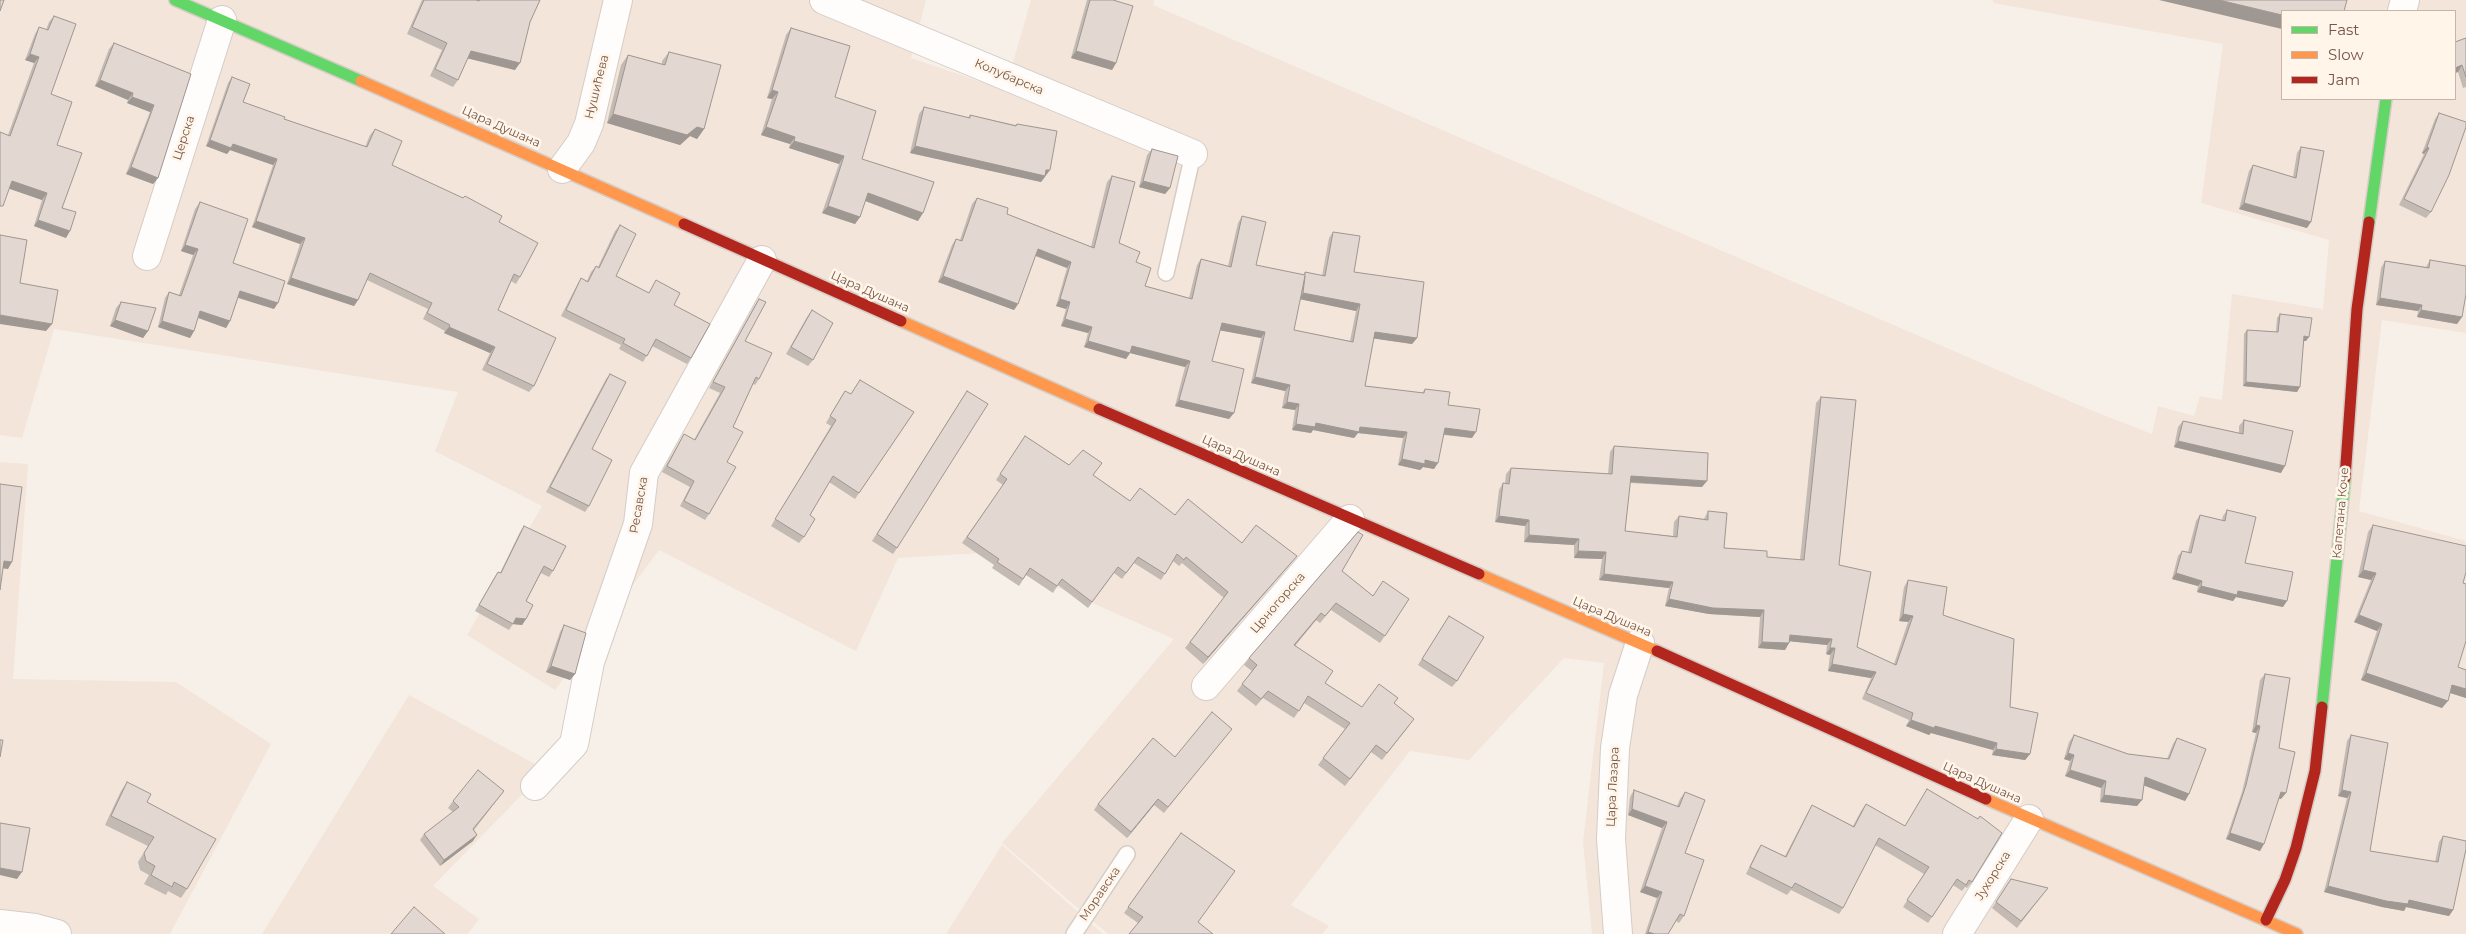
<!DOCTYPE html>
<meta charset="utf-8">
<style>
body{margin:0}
#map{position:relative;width:2466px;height:934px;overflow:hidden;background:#f7f0e9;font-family:Montserrat,sans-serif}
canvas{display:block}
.legend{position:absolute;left:2281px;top:10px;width:175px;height:90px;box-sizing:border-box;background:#fff5e9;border:1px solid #c8b5a9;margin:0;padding:6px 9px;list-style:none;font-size:15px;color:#755648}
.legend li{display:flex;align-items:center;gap:10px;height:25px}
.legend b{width:25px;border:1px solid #c8b5a9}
</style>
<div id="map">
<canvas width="2466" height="934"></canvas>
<ul class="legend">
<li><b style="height:6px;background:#63d668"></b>Fast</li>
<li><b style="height:6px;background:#ff974d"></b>Slow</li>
<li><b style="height:6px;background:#b3261e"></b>Jam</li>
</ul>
</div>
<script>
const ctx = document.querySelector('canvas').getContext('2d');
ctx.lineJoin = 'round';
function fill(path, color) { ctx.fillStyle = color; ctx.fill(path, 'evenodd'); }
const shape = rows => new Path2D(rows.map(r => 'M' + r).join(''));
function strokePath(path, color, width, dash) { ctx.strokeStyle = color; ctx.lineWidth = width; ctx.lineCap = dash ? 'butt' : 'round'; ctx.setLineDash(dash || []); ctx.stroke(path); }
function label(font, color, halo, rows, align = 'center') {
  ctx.font = font + ' Montserrat,sans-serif'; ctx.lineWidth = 5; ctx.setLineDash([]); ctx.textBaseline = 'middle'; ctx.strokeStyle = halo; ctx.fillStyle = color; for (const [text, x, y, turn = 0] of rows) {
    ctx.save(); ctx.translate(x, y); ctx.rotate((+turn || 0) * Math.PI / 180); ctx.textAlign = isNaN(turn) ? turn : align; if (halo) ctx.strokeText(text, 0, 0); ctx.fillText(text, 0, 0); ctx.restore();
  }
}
fill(shape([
 [0,0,926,0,911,58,1005,90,1031,0,1154,0,1153,5,2088,409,2152,434,2158,406,2194,416,2200,396,2222,400,2232,294,2323,309,2329,240,2201,203,2223,44,1993,3,1993,0,2466,0,2466,333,2382,320,2359,511,2466,541,2466,934,1592,934,1583,842,1604,663,1564,658,1469,760,1410,751,1291,905,1329,926,1322,934,1108,934,1002,843,1174,639,979,553,898,558,856,651,659,550,555,690,467,635,542,506,435,451,458,392,54,329,22,438,0,435],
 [2282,11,2455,11,2455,99,2282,99],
 [0,462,28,464,13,679,176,682,271,744,170,934,0,934],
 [409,695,546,770,433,886,479,919,468,934,262,934],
 [1002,845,1103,934,946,934]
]), '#f3e5d9');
const lane = shape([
 [1166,273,1193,154],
 [1074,934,1127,854]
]);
const street = shape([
 [824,0,1193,154],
 [2402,11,2405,0],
 [562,169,581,143,589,124,618,0],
 [147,256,222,20],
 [1206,686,1350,519],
 [535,786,574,744,590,662,638,524,644,473,762,260],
 [0,924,35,928,57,934],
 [1618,934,1611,839,1615,748,1623,695,1640,643],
 [1957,934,2029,819]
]);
const fast = shape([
 [175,0,361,81],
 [2369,222,2386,99],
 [2322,707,2345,478]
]);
const slow = shape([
 [361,81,684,224],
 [901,321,1099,409],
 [1479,574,1657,651],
 [1986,799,2297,934]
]);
const jam = shape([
 [684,224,901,321],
 [1099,409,1479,574],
 [2345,478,2357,309,2369,222],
 [1657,651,1986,799],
 [2266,920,2285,880,2296,848,2315,771,2322,707]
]);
strokePath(lane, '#d5ccc6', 18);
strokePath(street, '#d5ccc6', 30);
strokePath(fast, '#d6ccc6', 14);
strokePath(slow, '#d6ccc6', 14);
strokePath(jam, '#d6ccc6', 14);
strokePath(lane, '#fefdfc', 15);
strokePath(street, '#fefdfc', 28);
strokePath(fast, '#63d668', 11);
strokePath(slow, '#ff974d', 11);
strokePath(jam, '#b3261e', 11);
fill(shape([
 [422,0,540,0,530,22,515,70,468,58,458,80,453,87,430,76,442,50,407,34],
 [1087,0,1113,0,1116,63,1112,70,1071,58],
 [54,16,51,94,57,145,66,238,34,226,42,200,9,188,8,135,34,63,25,60,35,34,39,27,46,30,49,22],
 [791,28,835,97,862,159,918,221,865,201,860,217,855,224,822,213,839,164,789,148,790,144,761,135,772,99,767,98,786,35],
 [2466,38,2466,87,2463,88,2458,72,2455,73,2455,42],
 [114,43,191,74,158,178,153,184,126,174,150,112,127,103,128,100,95,86,109,49],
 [669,52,704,129,697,139,690,136,680,145,607,123,621,65,628,55,662,64,662,61],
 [232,77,243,102,284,119,365,147,370,135,375,129,392,165,499,222,520,277,516,284,511,281,498,310,534,386,529,392,482,370,490,353,444,333,445,331,423,319,428,309,367,280,358,300,354,306,287,284,300,244,252,227,273,165,230,150,227,154,206,146,228,83],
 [924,107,968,118,970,115,1015,125,1017,124,1045,177,1041,182,910,153,919,114],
 [2439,113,2431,212,2426,218,2399,205,2424,154,2422,153,2435,119],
 [2301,147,2307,228,2239,209,2249,171,2253,165,2293,177,2297,153],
 [1152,149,1170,188,1165,194,1139,187,1147,155],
 [1112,176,1119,243,1136,262,1145,286,1189,298,1197,265,1201,259,1228,266,1238,223,1242,216,1256,265,1303,275,1305,272,1322,276,1329,238,1333,232,1354,272,1417,338,1412,344,1373,338,1365,386,1422,393,1425,389,1448,405,1472,438,1444,435,1434,469,1423,467,1420,470,1398,465,1403,438,1358,433,1354,438,1313,430,1311,433,1292,430,1295,410,1282,408,1285,391,1251,383,1261,338,1220,330,1212,361,1229,419,1175,406,1185,367,1130,353,1126,359,1084,347,1088,333,1061,326,1066,309,1056,306,1067,268,1035,256,1018,304,1014,310,938,282,952,245,956,239,960,240,972,204,977,198,1007,214,1091,247,1107,182],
 [1300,299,1356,311,1350,341,1294,330],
 [200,202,233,263,274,309,238,298,230,321,226,328,198,318,194,331,190,338,158,327,165,298,169,292,179,295,193,255,181,251,195,209],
 [620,225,616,276,649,293,656,280,674,305,691,358,687,364,652,346,643,362,619,349,621,345,561,316,577,285,581,278,587,281,591,272,596,266,598,267,615,231],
 [2430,260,2462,317,2457,324,2417,317,2418,311,2376,305,2381,268,2385,261,2426,267],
 [759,299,745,341,759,379,755,385,753,384,733,427,727,462,709,514,705,520,680,506,690,487,662,472,684,434,694,440,720,393,709,388,755,305],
 [121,302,148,331,143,338,110,326,116,308],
 [812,310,813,360,808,366,786,354,807,317],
 [2280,314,2306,341,2304,341,2297,392,2243,386,2244,334,2247,330,2276,332,2277,318],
 [610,374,592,449,589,506,585,512,546,492,606,379],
 [860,380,914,412,855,499,829,482,810,515,804,537,799,543,771,526,831,426,826,423,841,397,845,391,851,394],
 [963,397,897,548,893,554,872,541],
 [1821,397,1839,565,1857,647,1894,664,1908,622,1899,621,1904,587,1908,580,1943,615,2010,707,2030,754,2025,760,1992,755,1993,750,1931,733,1929,735,1906,726,1909,720,1862,699,1871,678,1828,671,1830,655,1826,654,1827,645,1790,641,1785,650,1758,648,1760,617,1709,614,1665,606,1669,588,1599,580,1602,559,1574,558,1574,545,1524,542,1525,526,1495,522,1499,490,1503,483,1505,484,1506,474,1511,468,1608,474,1610,452,1614,446,1702,487,1630,483,1625,531,1673,536,1674,522,1679,516,1704,519,1708,511,1724,548,1767,557,1800,560,1816,403],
 [2244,420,2281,473,2174,447,2178,427,2183,421,2239,433,2239,426],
 [1025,436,1069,465,1093,475,1130,501,1175,515,1242,543,1292,562,1203,664,1185,648,1224,598,1182,563,1179,566,1173,561,1161,580,1134,563,1122,579,1114,573,1088,608,1058,585,1053,593,1026,575,1019,586,992,568,994,565,962,543,1003,485,996,480],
 [2227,510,2245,563,2283,607,2236,597,2233,601,2197,592,2198,586,2172,579,2178,556,2182,551,2188,552,2196,521,2200,515,2222,520,2223,516],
 [2373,525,2463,583,2458,667,2466,670,2466,698,2450,693,2442,708,2361,680,2377,631,2354,622,2371,580,2358,577,2368,532],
 [524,526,553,571,549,577,541,573,526,601,526,619,522,625,513,624,509,630,475,611,494,578,498,572,500,573,520,532],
 [1342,571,1373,596,1409,599,1380,643,1331,610,1320,623,1316,620,1295,646,1325,683,1362,707,1394,703,1409,726,1382,760,1371,752,1345,786,1318,765,1345,729,1304,703,1294,718,1263,698,1256,706,1237,691,1252,671,1244,665,1249,658],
 [1449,616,1457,681,1452,687,1418,665],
 [564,625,575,674,570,680,546,672,560,632],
 [2265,674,2279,748,2281,799,2279,799,2260,851,2226,839,2242,792,2256,733,2252,732,2260,680],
 [1227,734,1164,813,1154,805,1127,838,1094,810,1098,804,1175,757],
 [2074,735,2128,754,2167,759,2173,744,2177,738,2189,794,2185,801,2144,785,2137,806,2100,802,2101,788,2065,776,2070,761,2064,759,2069,742],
 [2351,735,2370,851,2435,862,2439,842,2443,836,2453,910,2449,916,2406,907,2404,911,2382,907,2324,892,2347,798,2338,796,2347,741],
 [127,782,147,802,187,889,181,898,168,891,166,895,144,884,149,875,140,870,138,862,148,846,105,825,121,791],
 [1927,789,1972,882,1967,888,1965,887,1962,891,1953,885,1928,923,1903,907,1924,874,1875,845,1843,908,1839,914,1791,890,1787,895,1746,874,1757,851,1761,845,1785,856,1808,812,1812,805,1853,826,1861,811,1866,804,1905,826],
 [1634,790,1677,806,1680,799,1685,792,1684,916,1679,923,1676,921,1668,934,1645,934,1657,898,1640,892,1662,828,1628,815,1630,797],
 [504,791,474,830,473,841,440,866,420,840,424,834,453,812,448,808,453,801],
 [1181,833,1235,871,1138,923,1124,913],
 [2011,879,2048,888,2017,928,1992,908]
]), '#c3bab4');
fill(shape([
 [2159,0,2219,0,2282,15,2282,29],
 [471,51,520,63,515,70,466,58],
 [1076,51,1116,63,1112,70,1071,58],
 [30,54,39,57,34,63,25,60],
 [2462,65,2458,72,2455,73,2455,68],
 [100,80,133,93,128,100,95,86],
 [772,90,778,92,772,99,767,98],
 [132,97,154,105,150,112,127,103],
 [613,114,697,127,704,129,697,139,690,136,680,145,607,123],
 [766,127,795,137,790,144,761,135],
 [210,140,233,144,277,159,273,165,230,150,227,154,206,146],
 [794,141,844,156,839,164,789,148],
 [915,146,1050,170,1041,182,910,153],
 [2427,147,2429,148,2424,154,2422,153],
 [131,167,158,178,153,184,126,174],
 [12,181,47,193,42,200,7,188],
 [1143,181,1170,188,1165,194,1139,187],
 [868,193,923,213,918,221,863,200],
 [2244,203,2311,222,2307,228,2239,209],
 [828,206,860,217,855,224,822,213],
 [38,220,70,231,66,238,34,226],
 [256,221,305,238,300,244,252,227],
 [185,245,198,249,193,255,181,251],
 [1038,249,1071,262,1067,268,1034,255],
 [943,276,1018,304,1014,310,938,282],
 [291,278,358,300,354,306,287,284],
 [240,291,278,303,274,309,236,297],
 [1303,293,1360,304,1356,311,1299,299],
 [2380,298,2422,305,2418,311,2376,305],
 [1060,299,1070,302,1066,309,1056,306],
 [2421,310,2462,317,2457,324,2417,317],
 [200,311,230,321,226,328,196,317],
 [0,315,52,324,46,331,0,324],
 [1065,319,1092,327,1088,333,1061,326],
 [115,320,148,331,143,338,110,326],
 [162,321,194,331,190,338,158,327],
 [1222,323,1265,332,1261,338,1218,330],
 [449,327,495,347,490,353,444,333],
 [1375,332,1417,338,1412,344,1370,338],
 [2304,336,2309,337,2306,341,2301,341],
 [1088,341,1132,346,1190,361,1185,367,1130,353,1126,359,1084,347],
 [1255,377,1290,385,1285,391,1251,383],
 [2246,382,2300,387,2297,392,2243,386],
 [1179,400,1234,413,1229,419,1175,406],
 [1287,402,1299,404,1295,410,1282,408],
 [1316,423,1360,427,1407,432,1403,438,1358,433,1354,438,1313,430,1311,433,1292,430,1296,424],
 [1445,428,1476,432,1472,438,1441,434],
 [2178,441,2285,466,2281,473,2174,447],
 [1402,459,1425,460,1438,463,1434,469,1423,467,1420,470,1398,465],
 [1631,476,1707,481,1702,487,1627,482],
 [1499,516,1529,520,1525,526,1495,522],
 [1529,535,1579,539,1574,545,1524,542],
 [1578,551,1606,552,1602,559,1574,558],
 [1297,556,1292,562,1203,664,1208,657],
 [4,561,12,562,8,569,0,568],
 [2363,570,2376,573,2371,580,2358,577],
 [2176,573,2202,581,2198,586,2172,579],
 [1604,574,1673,582,1669,588,1599,580],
 [2201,586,2238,591,2287,601,2283,607,2236,597,2233,601,2197,592],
 [1669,599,1764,610,1760,617,1709,614,1665,606],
 [1321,613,1316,620,1289,652,1294,645],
 [1903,614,1913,616,1908,622,1899,621],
 [2359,615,2382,624,2377,631,2354,622],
 [516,618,526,619,522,625,512,624],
 [1790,635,1832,639,1827,645,1786,641],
 [1762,642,1789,643,1785,650,1758,648],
 [1830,648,1835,648,1830,655,1826,654],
 [1832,664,1876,672,1871,678,1828,671],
 [551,666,575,674,570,680,546,672],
 [2366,673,2448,701,2442,708,2361,680],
 [2452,685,2466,689,2466,698,2447,692],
 [1911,720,1935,726,1997,743,1993,750,1931,733,1929,735,1906,726],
 [2256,725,2260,726,2256,733,2252,732],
 [1996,749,2030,754,2025,760,1992,755],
 [2068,753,2074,755,2070,761,2064,759],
 [2070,770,2106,781,2101,788,2065,776],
 [2145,777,2189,794,2185,801,2140,784],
 [2342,790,2351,792,2347,798,2338,796],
 [2281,792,2286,793,2281,799,2277,798],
 [2104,795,2142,800,2137,806,2100,802],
 [1158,799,1154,805,1127,838,1131,832],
 [1632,809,1667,822,1662,828,1628,815],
 [2230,833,2264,844,2260,851,2226,839],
 [477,835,473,841,440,866,444,860],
 [0,868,22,872,17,879,0,875],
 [1645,886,1662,892,1657,898,1640,892],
 [2328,886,2409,900,2453,910,2449,916,2406,907,2404,911,2382,907,2324,892],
 [1648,932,1655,934,1646,934]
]), '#9f9792');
const building = shape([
 [0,0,4,0,0,11,0,0],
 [424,0,476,0,479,1,480,0,540,0,530,22,520,63,471,51,458,80,435,69,447,43,412,27,424,0],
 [1090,0,1113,0,1133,6,1116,63,1076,51,1090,0],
 [2219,0,2347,0,2344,11,2282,11,2282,15,2219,0],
 [54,16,76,24,51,94,72,102,57,145,82,153,62,208,76,212,70,231,38,220,47,193,12,181,3,206,0,206,0,132,10,136,39,57,30,54,39,27,48,30,54,16],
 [791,28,850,46,835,97,876,111,862,159,934,182,923,213,868,193,860,217,828,206,844,156,794,141,795,137,766,127,778,92,772,90,791,28],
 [2466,38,2466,77,2462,65,2455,68,2455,42,2466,38],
 [114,43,191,74,158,178,131,167,154,105,132,97,133,93,100,80,114,43],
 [669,52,721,65,704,129,697,127,687,135,613,114,628,55,665,65,669,52],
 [232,77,250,84,243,102,285,117,284,119,367,147,375,129,402,141,392,165,463,198,465,196,502,216,499,222,538,243,520,277,514,274,498,310,556,338,534,386,487,364,495,347,449,327,450,325,427,313,432,303,370,273,358,300,291,278,305,238,256,221,277,159,233,144,231,148,210,140,232,77],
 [924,107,970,118,970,115,1016,126,1017,124,1057,131,1050,170,1046,170,1045,176,915,146,924,107],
 [2439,113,2466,122,2466,127,2449,175,2431,212,2404,199,2429,148,2427,147,2439,113],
 [2301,147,2324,151,2311,222,2244,203,2253,165,2296,178,2301,147],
 [1152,149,1178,156,1170,188,1143,181,1152,149],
 [1112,176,1135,182,1119,243,1140,252,1136,262,1151,268,1145,286,1192,299,1201,259,1231,267,1242,216,1266,222,1256,265,1305,275,1305,272,1325,276,1333,232,1360,236,1354,272,1424,282,1417,338,1375,332,1365,386,1424,393,1425,389,1450,392,1448,405,1480,409,1476,432,1445,428,1438,463,1425,460,1425,464,1402,459,1407,432,1360,427,1359,432,1316,423,1315,427,1296,424,1299,404,1287,402,1290,385,1255,377,1265,332,1222,323,1212,361,1244,369,1234,413,1179,400,1190,361,1132,346,1130,353,1088,341,1092,327,1065,319,1070,302,1060,299,1071,262,1038,249,1018,304,943,276,956,239,962,241,977,198,1008,208,1007,214,1094,248,1112,176],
 [1305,276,1303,293,1360,304,1353,342,1294,330,1305,276],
 [200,202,248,219,233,263,285,281,278,303,240,291,230,321,200,311,194,331,162,321,169,292,181,296,198,249,185,245,200,202],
 [620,225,636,234,616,276,649,293,656,280,680,293,674,305,710,324,691,358,656,339,647,356,623,343,625,339,566,310,581,278,588,282,596,266,599,268,620,225],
 [0,235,27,240,20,283,58,290,52,324,0,315,0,235],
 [2430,260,2466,266,2466,294,2462,317,2421,310,2422,305,2380,298,2385,261,2429,268,2430,260],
 [759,299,766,302,745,341,772,353,759,379,756,377,733,427,743,432,727,462,736,467,709,514,684,501,694,481,667,466,684,434,695,440,725,387,713,382,759,299],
 [121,302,156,308,148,331,115,320,121,302],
 [812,310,833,323,813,360,791,347,812,310],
 [2280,314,2312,318,2309,337,2304,336,2300,387,2246,382,2247,330,2278,332,2280,314],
 [610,374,626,382,592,449,612,460,589,506,550,487,610,374],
 [860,380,914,412,859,493,833,476,810,515,815,519,804,537,775,519,836,420,830,416,845,391,851,394,860,380],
 [967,391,988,404,897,548,877,534,967,391],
 [1821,397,1856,400,1839,565,1871,572,1857,647,1896,665,1913,616,1903,614,1908,580,1947,587,1943,615,2014,639,2010,707,2038,713,2030,754,1996,749,1997,743,1935,726,1934,728,1911,720,1913,713,1866,693,1876,672,1832,664,1835,648,1830,648,1832,639,1790,635,1789,643,1762,642,1764,610,1713,608,1669,599,1673,582,1604,574,1606,552,1578,551,1579,539,1529,535,1529,520,1499,516,1503,483,1509,484,1511,468,1612,474,1614,446,1708,453,1707,481,1631,476,1625,531,1677,537,1679,516,1708,520,1708,511,1727,513,1724,548,1767,551,1767,557,1804,560,1821,397],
 [2244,420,2293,431,2285,466,2178,441,2183,421,2243,434,2244,420],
 [1025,436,1069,465,1083,450,1102,463,1093,475,1130,501,1140,488,1175,515,1188,499,1242,543,1256,525,1297,556,1208,657,1190,642,1228,592,1186,557,1184,560,1177,554,1165,574,1138,557,1126,573,1118,567,1092,602,1062,579,1057,586,1030,568,1023,579,997,562,999,559,967,537,1007,479,1000,474,1025,436],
 [0,484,22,487,12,562,4,561,0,590,0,484],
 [2227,510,2256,517,2245,563,2293,572,2287,601,2238,591,2237,595,2201,586,2202,581,2176,573,2182,551,2191,553,2200,515,2225,521,2227,510],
 [2373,525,2466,546,2466,572,2463,583,2466,584,2466,641,2458,667,2466,670,2466,689,2452,685,2448,701,2366,673,2382,624,2359,615,2376,573,2363,570,2373,525],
 [524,526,566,546,553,571,544,566,526,601,533,605,526,619,516,618,513,624,479,605,498,572,501,573,524,526],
 [1358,532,1363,535,1342,571,1373,596,1383,581,1409,599,1385,636,1336,603,1325,616,1321,613,1294,645,1333,671,1325,683,1362,707,1379,684,1398,698,1394,703,1414,719,1387,753,1376,745,1350,779,1323,758,1350,723,1308,696,1299,711,1268,691,1261,699,1242,684,1257,665,1249,658,1358,532],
 [1449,616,1484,637,1457,681,1422,659,1449,616],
 [564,625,586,633,575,674,551,666,564,625],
 [2265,674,2290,678,2279,748,2295,752,2286,793,2281,792,2264,844,2230,833,2246,785,2260,726,2256,725,2265,674],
 [1212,712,1232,729,1168,807,1158,799,1131,832,1098,804,1153,738,1175,757,1212,712],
 [2074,735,2128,754,2169,759,2177,738,2206,749,2189,794,2145,777,2142,800,2104,795,2106,781,2070,770,2074,755,2068,753,2074,735],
 [2351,735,2388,743,2370,851,2438,862,2443,836,2466,841,2466,849,2453,910,2409,900,2408,904,2386,901,2328,886,2351,792,2342,790,2351,735],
 [0,740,3,740,0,757,0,740],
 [478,770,504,791,473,829,477,835,444,860,424,834,459,807,453,801,478,770],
 [127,782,151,794,147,802,216,839,187,889,174,882,172,887,151,875,155,866,146,861,144,853,154,837,111,816,127,782],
 [1927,789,1978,819,1980,816,2002,833,1972,882,1969,880,1966,885,1957,879,1932,917,1907,900,1929,867,1879,838,1843,908,1795,883,1792,888,1750,867,1761,845,1786,857,1812,805,1854,827,1866,804,1905,826,1927,789],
 [1634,790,1679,807,1685,792,1705,800,1685,853,1704,860,1684,916,1680,914,1668,934,1655,934,1648,932,1662,892,1645,886,1667,822,1632,809,1634,790],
 [0,823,30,828,22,872,0,868,0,823],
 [1181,833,1235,871,1198,922,1213,934,1129,934,1143,917,1128,907,1181,833],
 [2011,879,2048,888,2021,921,1996,902,2011,879],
 [414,907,445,934,391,934,414,907]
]);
fill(building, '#e3d8d1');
strokePath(building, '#9f9792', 1);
label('12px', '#755648', '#fff5e9', [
 ["Колубарска",1009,77,23],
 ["Нушићева",597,87,-76],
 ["Цара Душана",501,127,24],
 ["Церска",184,138,-72],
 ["Цара Душана",870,292,24],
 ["Цара Душана",1241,456,24],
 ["Ресавска",639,505,-80],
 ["Капетана Коче",2341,513,-85],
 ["Црногорска",1278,603,-49],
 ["Цара Душана",1612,617,23],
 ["Цара Душана",1982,783,24],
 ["Цара Лазара",1613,787,-87],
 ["Јухорска",1993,876,-58],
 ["Моравска",1100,894,-56]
]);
</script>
